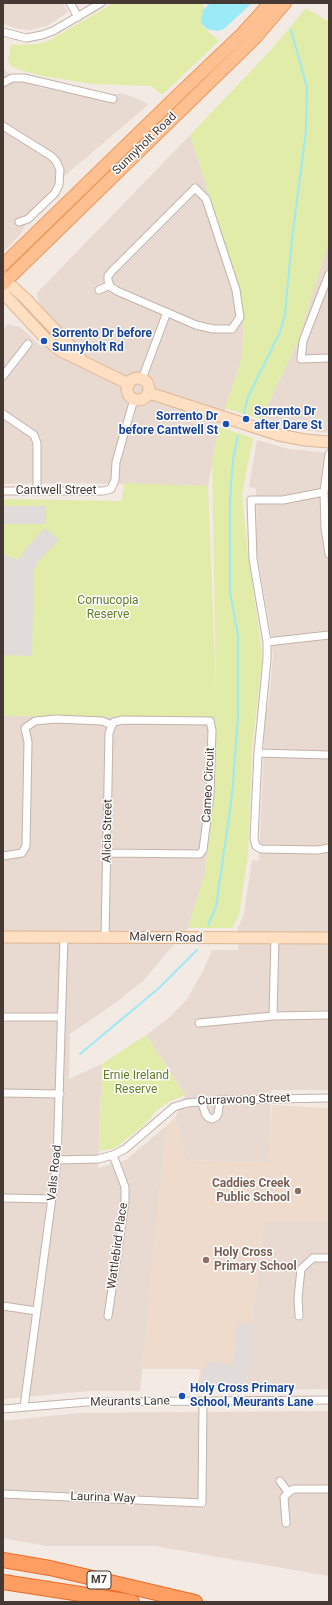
<!DOCTYPE html>
<style>
body{margin:0}
#map{position:relative;width:332px;height:1605px;overflow:hidden;background:#f3eae4;font-family:Roboto,sans-serif}
canvas{display:block}
.frame{position:absolute;inset:0;border:4px solid #463933;pointer-events:none}
</style>
<div id="map">
<canvas width="332" height="1605"></canvas>
<div class="frame"></div>
</div>
<script>
const ctx = document.querySelector('canvas').getContext('2d');
ctx.lineJoin = 'round';
function fill(path, color) { ctx.fillStyle = color; ctx.fill(path, 'evenodd'); }
const shape = rows => new Path2D(rows.map(r => 'M' + r).join(''));
function strokePath(path, color, width, dash) { ctx.strokeStyle = color; ctx.lineWidth = width; ctx.lineCap = dash ? 'butt' : 'round'; ctx.setLineDash(dash || []); ctx.stroke(path); }
function label(font, color, halo, rows, align = 'center') {
  ctx.font = font + ' Roboto,sans-serif'; ctx.lineWidth = 3; ctx.setLineDash([]); ctx.textBaseline = 'middle'; ctx.strokeStyle = halo; ctx.fillStyle = color; for (const [text, x, y, turn = 0] of rows) {
    ctx.save(); ctx.translate(x, y); ctx.rotate((+turn || 0) * Math.PI / 180); ctx.textAlign = isNaN(turn) ? turn : align; if (halo) ctx.strokeText(text, 0, 0); ctx.fillText(text, 0, 0); ctx.restore();
  }
}
fill(shape([
 [3,3,63,3,68,12,47,26,31,30,19,29,3,24],
 [3,67,7,73,42,88,101,97,122,93,149,104,61,179,59,185,28,219,21,234,3,252],
 [190,135,239,287,244,314,242,355,237,374,219,427,208,486,74,483,3,484,3,330,8,324,20,327,41,346,59,325,39,303,37,293],
 [329,239,329,433,287,428,261,419,298,341],
 [257,440,289,449,329,453,329,1090,271,1090,270,1162,185,1160,175,1118,185,1095,146,1035,170,1017,187,999,203,971,212,950,238,950,238,928,244,914,252,860,259,861,265,718,269,700,273,656,271,634,257,554,256,489,249,487],
 [3,716,216,717,215,780,205,873,188,928,143,981,115,1003,70,1034,69,1079,102,1064,98,1168,126,1160,166,1126,140,1391,89,1391,3,1399],
 [263,1221,329,1221,329,1389,246,1390],
 [329,1411,329,1576,155,1546,46,1546,3,1538,3,1421,78,1413]
]), '#e8dad1');
fill(shape([
 [272,1105,329,1108,329,1221,263,1221,246,1390,201,1390,198,1384,200,1369,142,1369,166,1126,175,1118,185,1160,269,1162]
]), '#eedbcc');
fill(shape([
 [114,3,202,3,204,7,202,26,219,41,162,95,152,86,93,84,42,76,20,70,11,66,8,60,11,45,38,44,48,41],
 [306,8,329,22,329,240,298,341,261,419,225,408,237,374,242,355,244,314,239,287,190,135,269,52],
 [219,427,253,438,242,495,248,556,260,637,262,661,252,749,248,854,239,915,232,928,188,928,205,873,215,780,216,717,3,716,3,499,122,501,124,483,208,486,216,690,212,459],
 [146,1035,185,1095,170,1101,157,1110,143,1126,115,1148,99,1151,102,1064]
]), '#e1eca9');
fill(shape([
 [3,506,46,506,46,524,3,524],
 [45,528,59,540,39,561,34,570,32,656,3,655,3,554,19,560,23,552],
 [237,1323,253,1324,246,1390,200,1387,203,1368,208,1365,208,1361,233,1365]
]), '#e1dcda');
fill(shape([
 [210,3,252,3,224,29,218,31,207,29,201,23,203,10]
]), '#9aebf6');
strokePath(shape([
 [244,413,248,397,280,332,285,314,292,239,306,131,307,87,291,30],
 [208,925,216,907,232,796,238,716,238,635,230,592,230,500,233,459,238,436],
 [80,1054,159,988,197,950]
]), '#9aebf6', 2);
const street = shape([
 [70,3,78,17],
 [3,32,26,38,42,35,53,31,101,3],
 [3,83,12,78,24,78,113,99],
 [3,126,51,156,56,161,60,170,59,185,55,193,28,219,19,222],
 [195,188,206,199,236,290,240,317,232,329,213,329,196,325,117,291,111,287,108,281,108,276,112,271,195,188],
 [329,274,303,341,301,359,329,358],
 [99,290,110,285],
 [3,376,28,344],
 [142,379,167,312],
 [3,414,34,435,37,443,37,491],
 [329,454,324,492,325,528,329,554],
 [3,491,103,491,111,489,115,480,116,462,134,399],
 [324,492,283,500,251,500,253,559,267,642,267,659,258,753,254,839,256,846,261,849,318,850,329,848],
 [267,642,329,635],
 [258,753,329,755],
 [107,853,200,854,203,850,210,795,212,730,210,721,123,720,114,722,112,725],
 [3,856,22,853,26,846,28,742,25,728,35,721,56,719,102,721,112,725],
 [105,937,109,733,112,725],
 [273,1016,275,938],
 [3,1017,61,1017],
 [199,1023,273,1016,329,1015],
 [3,1093,60,1094],
 [201,1101,206,1115,209,1118,212,1119,216,1117,218,1114,220,1100],
 [57,1160,98,1159,113,1155,125,1149,174,1107,187,1103,220,1100,329,1098],
 [3,1198,52,1199],
 [3,1306,36,1311],
 [108,1316,125,1202,125,1187,113,1155],
 [299,1316,298,1298,301,1269,313,1258,329,1258],
 [24,1407,57,1160,64,937],
 [3,1409,87,1402,329,1400],
 [280,1481,288,1492],
 [3,1494,202,1503,203,1401],
 [286,1523,284,1497,290,1491,294,1489,329,1489]
]);
const secondary = shape([
 [3,280,6,281,25,298,74,350,81,359],
 [3,293,45,338,61,351,129,384],
 '127 389a11 11 0 1 1 22 0a11 11 0 1 1-22 0Z',
 [149,393,279,435,305,440,329,442],
 [3,937,329,938]
]);
const primary = shape([
 [3,265,179,94,243,33,270,3],
 [3,284,255,38,285,3]
]);
const highway = shape([
 [3,1560,50,1568,195,1602],
 [3,1582,132,1602]
]);
strokePath(street, '#c3b2a9', 9);
strokePath(secondary, '#deb593', 13);
strokePath(primary, '#ed9658', 14);
strokePath(highway, '#ea6b27', 16);
strokePath(street, '#fff', 7);
strokePath(secondary, '#ffdfc2', 11);
strokePath(primary, '#ffc091', 12);
strokePath(highway, '#ff9e63', 14);
for (const [x, y, r, color] of [
 [44,341,4,"#1a4fb4"],
 [246,419,4,"#1a4fb4"],
 [226,424,4,"#1a4fb4"],
 [298,1191,4,"#8d6e63"],
 [206,1260,4,"#8d6e63"],
 [182,1396,4,"#1a4fb4"]
]) { const dot = new Path2D(); dot.arc(x, y, r, 0, 2 * Math.PI); ctx.fillStyle = color; ctx.fill(dot); strokePath(dot, '#fff', 1.5); }
for (const [x, y, w] of [
 [99,1580,24]
]) { const box = new Path2D(); box.roundRect(x - w / 2, y - 9, w, 18, 3); ctx.fillStyle = '#fff'; ctx.fill(box); strokePath(box, '#463933', 1); }
label('bold 11px', '#463933', null, [
 ["M7",99,1580]
]);
label('12px', '#463933', '#fff', [
 ["Sunnyholt Road",145,144,-44],
 ["Cantwell Street",56,491],
 ["Cameo Circuit",209,785,-87],
 ["Alicia Street",108,831,-89],
 ["Malvern Road",166,938,1],
 ["Currawong Street",244,1100,-2],
 ["Valis Road",55,1173,-84],
 ["Wattlebird Place",118,1246,-82],
 ["Meurants Lane",130,1402,-1],
 ["Laurina Way",103,1498,2]
]);
label('bold 12px', '#164399', '#fff', [
 ["Sorrento Dr before",52,334],
 ["Sunnyholt Rd",52,348],
 ["Sorrento Dr",254,412],
 ["after Dare St",254,426],
 ["Sorrento Dr",218,417,"right"],
 ["before Cantwell St",218,431,"right"],
 ["Holy Cross Primary",190,1389],
 ["School, Meurants Lane",190,1403]
], 'left');
label('12px', '#5e7c22', '#fff', [
 ["Cornucopia",108,601],
 ["Reserve",108,615],
 ["Ernie Ireland",136,1076],
 ["Reserve",136,1090]
]);
label('bold 12px', '#785e54', '#fff', [
 ["Caddies Creek",290,1184],
 ["Public School",290,1198],
 ["Holy Cross",214,1253,"left"],
 ["Primary School",214,1267,"left"]
], 'right');
</script>
